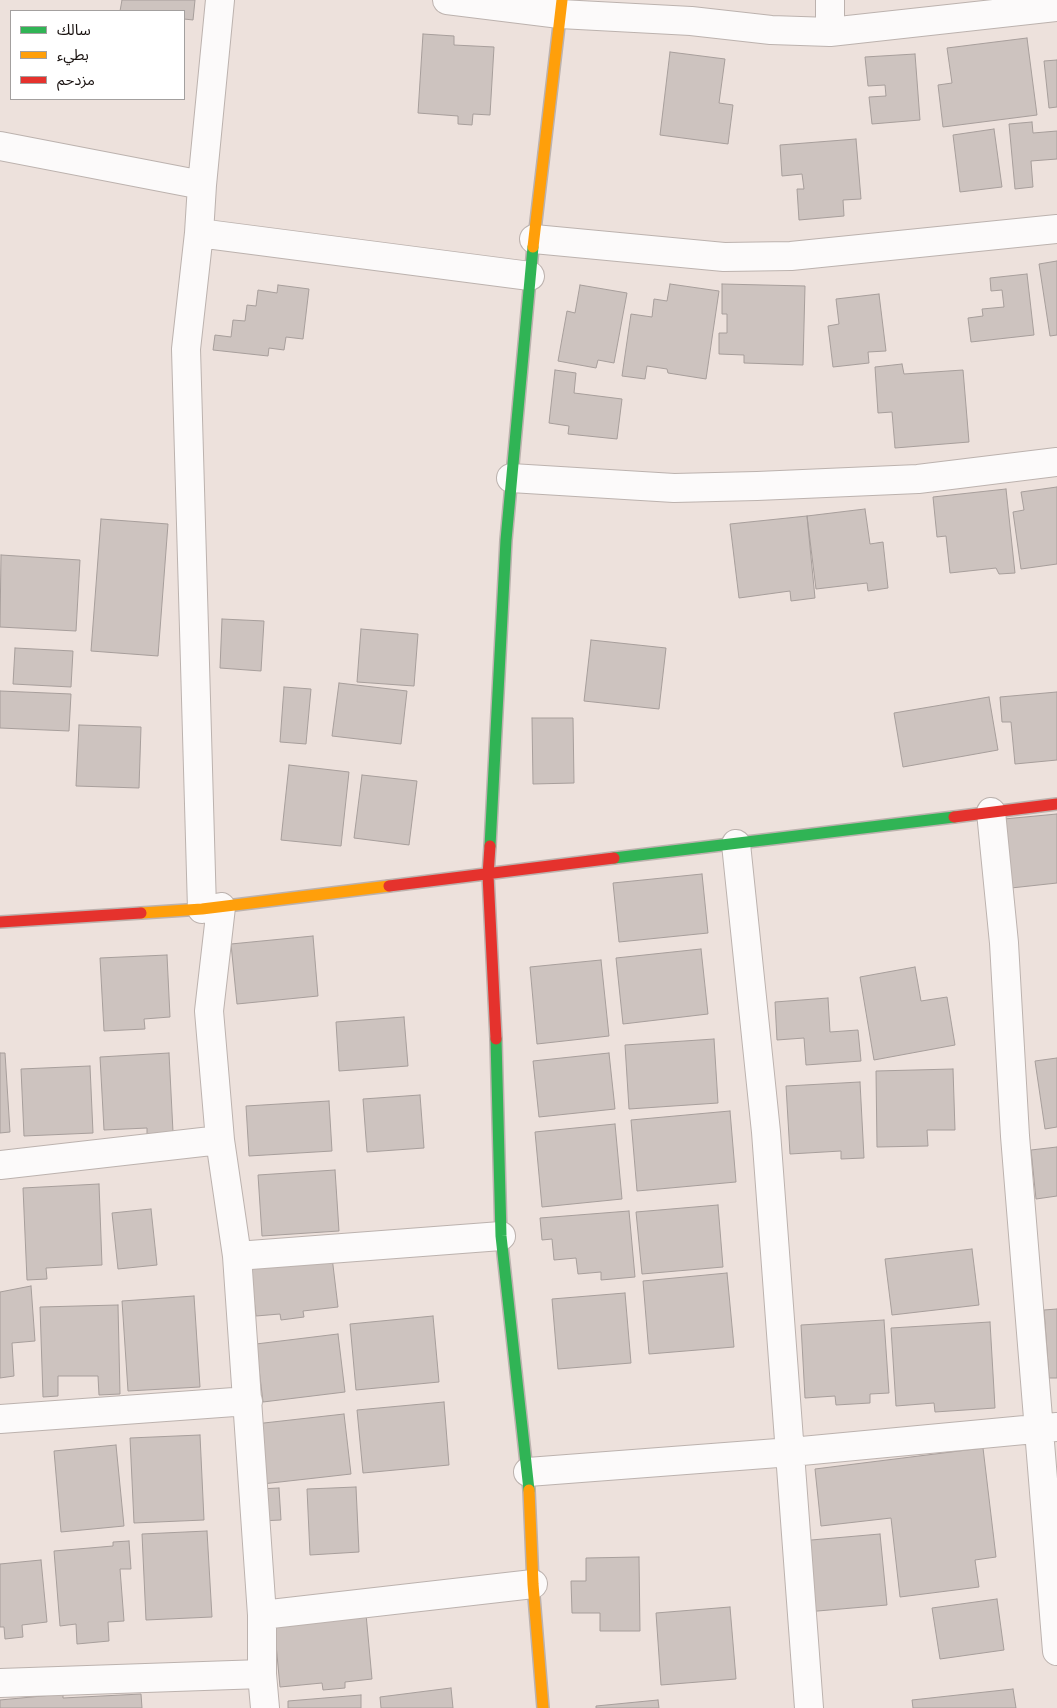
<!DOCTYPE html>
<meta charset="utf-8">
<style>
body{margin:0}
#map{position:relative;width:1057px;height:1708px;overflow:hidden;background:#ede1dc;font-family:"Varela Round","Noto Sans Arabic",sans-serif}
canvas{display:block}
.legend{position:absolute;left:10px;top:10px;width:175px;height:90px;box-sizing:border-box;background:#fff;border:1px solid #a3a09f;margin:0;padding:6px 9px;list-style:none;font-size:15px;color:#18110f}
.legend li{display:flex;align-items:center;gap:10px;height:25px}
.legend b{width:25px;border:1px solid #a3a09f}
</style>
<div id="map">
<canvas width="1057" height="1708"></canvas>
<ul class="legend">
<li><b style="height:6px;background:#30b455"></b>سالك</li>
<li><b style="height:6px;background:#ff9f0a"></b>بطيء</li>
<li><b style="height:6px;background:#e5322d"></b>مزدحم</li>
</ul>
</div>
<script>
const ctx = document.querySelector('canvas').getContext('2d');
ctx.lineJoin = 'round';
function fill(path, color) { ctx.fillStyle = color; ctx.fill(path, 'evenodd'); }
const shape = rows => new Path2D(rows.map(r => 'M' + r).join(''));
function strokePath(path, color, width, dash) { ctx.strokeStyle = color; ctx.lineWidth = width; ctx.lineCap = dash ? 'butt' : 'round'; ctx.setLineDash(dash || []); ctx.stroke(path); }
const building = shape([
 [122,0,195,0,193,20,184,19,184,11,120,11,122,0],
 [423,34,454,36,454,45,494,47,490,115,473,114,472,125,458,124,458,116,418,113,423,34],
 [1027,38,1037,115,943,127,938,85,952,83,947,48,1027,38],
 [670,52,725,59,719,103,733,105,728,144,660,135,670,52],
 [915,54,920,120,872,124,869,97,886,96,885,85,868,86,865,57,915,54],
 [1057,60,1057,107,1049,108,1044,61,1057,60],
 [1032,122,1033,133,1057,131,1057,159,1031,161,1033,187,1015,189,1009,124,1032,122],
 [994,129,1002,187,960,192,953,135,994,129],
 [856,139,861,199,843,200,844,216,799,220,797,189,804,189,802,174,782,176,780,145,856,139],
 [1057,261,1057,335,1050,336,1039,264,1057,261],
 [1027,274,1034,335,971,342,968,318,983,316,982,309,1004,307,1002,290,991,291,990,278,1027,274],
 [670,284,719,291,706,379,668,373,667,369,647,366,645,379,622,376,631,314,652,317,654,299,667,301,670,284],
 [722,284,805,286,803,365,744,363,744,355,719,354,719,333,727,333,727,314,722,314,722,284],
 [278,285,309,289,303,339,286,337,284,350,269,348,268,356,213,350,215,335,231,337,233,320,245,321,247,305,256,306,258,290,277,293,278,285],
 [580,285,627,293,614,363,598,360,596,368,558,361,567,311,575,313,580,285],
 [879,294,886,351,868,352,869,363,833,367,828,326,839,324,836,299,879,294],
 [902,364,904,374,963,370,969,442,895,448,892,412,878,413,875,367,902,364],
 [555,370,576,373,574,393,622,399,617,439,568,434,569,426,549,423,555,370],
 [1057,487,1057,564,1021,569,1013,512,1024,510,1021,492,1057,487],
 [1006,489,1015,573,999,574,996,568,950,573,946,536,937,537,933,497,1006,489],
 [865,509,870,544,883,542,888,588,868,591,867,583,816,589,807,516,865,509],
 [807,516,815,598,791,601,790,591,739,598,730,524,807,516],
 [101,519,168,524,158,656,91,651,101,519],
 [1,555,80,560,76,631,0,627,1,555],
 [222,619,264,621,261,671,220,668,222,619],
 [361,629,418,634,414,686,357,682,361,629],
 [591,640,666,648,659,709,584,701,591,640],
 [15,648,73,651,71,687,13,684,15,648],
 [339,683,407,691,401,744,332,736,339,683],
 [284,687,311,689,306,744,280,742,284,687],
 [0,691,71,694,69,731,0,728,0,691],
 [1057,692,1057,760,1015,764,1011,722,1002,722,1000,697,1057,692],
 [989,697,998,750,903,767,894,713,989,697],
 [532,718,573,718,574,783,533,784,532,718],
 [79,725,141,727,139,788,76,786,79,725],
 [289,765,349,772,341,846,281,840,289,765],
 [362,775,417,781,409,845,354,838,362,775],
 [1057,814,1057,883,1011,888,1004,819,1057,814],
 [702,874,708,933,619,942,613,883,702,874],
 [313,936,318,996,237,1004,231,944,313,936],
 [701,949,708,1014,623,1024,616,958,701,949],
 [167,955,170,1017,144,1019,145,1029,104,1031,100,958,167,955],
 [601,960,609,1036,537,1044,530,967,601,960],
 [915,967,921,1001,947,997,955,1045,874,1060,860,977,915,967],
 [828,998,830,1032,858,1030,861,1061,806,1065,804,1038,777,1040,775,1002,828,998],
 [404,1017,408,1066,339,1071,336,1022,404,1017],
 [714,1039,718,1103,629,1109,625,1045,714,1039],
 [0,1053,5,1053,10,1132,0,1133,0,1053],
 [169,1053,173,1132,147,1134,147,1128,104,1130,100,1057,169,1053],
 [609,1053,615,1109,539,1117,533,1061,609,1053],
 [1057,1058,1057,1127,1045,1129,1035,1061,1057,1058],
 [90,1066,93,1133,24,1136,21,1069,90,1066],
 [953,1069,955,1130,927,1130,928,1146,877,1147,876,1071,953,1069],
 [860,1082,864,1158,841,1159,841,1151,790,1154,786,1086,860,1082],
 [420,1095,424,1148,367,1152,363,1099,420,1095],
 [329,1101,332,1151,249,1156,246,1106,329,1101],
 [730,1111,736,1182,637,1191,631,1120,730,1111],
 [615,1124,622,1199,542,1207,535,1132,615,1124],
 [1057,1147,1057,1196,1036,1199,1031,1150,1057,1147],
 [335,1170,339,1231,262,1236,258,1175,335,1170],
 [99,1184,102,1265,46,1268,47,1279,27,1280,23,1188,99,1184],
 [718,1205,723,1267,642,1274,636,1212,718,1205],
 [151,1209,157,1265,118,1269,112,1213,151,1209],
 [629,1211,635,1277,601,1280,601,1272,578,1274,576,1258,554,1260,552,1239,542,1240,540,1218,629,1211],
 [972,1249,979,1305,892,1315,885,1259,972,1249],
 [332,1257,338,1307,303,1311,304,1317,281,1320,280,1314,256,1316,250,1267,332,1257],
 [727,1273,734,1347,649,1354,643,1281,727,1273],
 [31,1286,35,1341,12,1343,14,1376,0,1378,0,1292,31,1286],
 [625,1293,631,1363,558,1369,552,1299,625,1293],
 [194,1296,200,1387,128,1391,122,1301,194,1296],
 [118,1305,120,1394,99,1395,98,1376,58,1376,58,1396,43,1397,40,1307,118,1305],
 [1057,1309,1057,1378,1049,1378,1044,1310,1057,1309],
 [433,1316,439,1382,356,1390,350,1324,433,1316],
 [884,1320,889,1393,870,1394,870,1403,836,1405,835,1396,805,1398,801,1325,884,1320],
 [990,1322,995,1408,935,1412,934,1403,896,1406,891,1328,990,1322],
 [338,1334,345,1392,263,1402,256,1344,338,1334],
 [444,1402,449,1465,363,1473,357,1410,444,1402],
 [344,1414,351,1474,262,1484,255,1424,344,1414],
 [200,1435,204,1520,134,1523,130,1438,200,1435],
 [116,1445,124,1526,61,1532,54,1451,116,1445],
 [983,1448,996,1557,975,1560,979,1587,900,1597,891,1518,821,1526,815,1469,983,1448],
 [356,1487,359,1552,310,1555,307,1489,356,1487],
 [279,1488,281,1520,259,1521,257,1489,279,1488],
 [207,1531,212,1617,146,1620,142,1534,207,1531],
 [880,1534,887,1605,806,1612,800,1541,880,1534],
 [129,1541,131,1569,120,1569,124,1621,108,1622,109,1641,77,1644,76,1624,60,1626,54,1551,113,1546,113,1542,129,1541],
 [639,1557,640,1631,600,1631,600,1613,572,1613,571,1581,586,1581,586,1558,639,1557],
 [41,1560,47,1622,22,1625,23,1637,5,1639,4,1627,0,1627,0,1564,41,1560],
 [997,1599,1004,1650,940,1659,932,1608,997,1599],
 [730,1607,736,1679,661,1685,656,1613,730,1607],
 [366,1614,372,1679,345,1682,345,1688,323,1690,322,1683,280,1687,274,1623,366,1614],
 [451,1688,453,1708,381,1708,380,1697,451,1688],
 [1013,1689,1016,1708,913,1708,912,1700,1013,1689],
 [63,1694,63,1698,141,1694,142,1708,0,1708,0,1700,63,1694],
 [361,1695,361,1708,288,1708,288,1701,361,1695],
 [658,1700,659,1708,596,1708,596,1706,658,1700]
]);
fill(building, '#cdc3bf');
strokePath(building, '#a79e9b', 1);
const street = shape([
 [447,0,560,14,691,21,771,30,830,32,1057,7],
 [830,32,830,0],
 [0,146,202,185],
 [199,233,530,276],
 [534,239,724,257,791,256,1057,229],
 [511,478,674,488,757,486,918,479,1057,462],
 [991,812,1004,943,1015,1136,1057,1651],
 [736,844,766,1132,809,1708],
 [221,907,209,1011,220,1140,237,1256,262,1615,262,1674,265,1708],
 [202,909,186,349,199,233,202,185,220,0],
 [0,1165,220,1140],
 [237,1256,501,1236],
 [0,1419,248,1401],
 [528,1472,791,1452,1057,1427],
 [262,1615,533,1584],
 [0,1683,262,1674]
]);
const fast = shape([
 [490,846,506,540,533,247],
 [614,858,954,817],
 [496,1039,501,1236,529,1490]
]);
const slow = shape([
 [533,247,562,0],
 [141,913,202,909,389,886],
 [529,1490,533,1584,543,1708]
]);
const jam = shape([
 [954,817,1057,804],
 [490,846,488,875,496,1039],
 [389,886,614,858],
 [0,922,141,913]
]);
strokePath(street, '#bcb2ae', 30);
strokePath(fast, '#bcb2ae', 14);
strokePath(slow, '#bcb2ae', 14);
strokePath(jam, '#bcb2ae', 14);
strokePath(street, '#fcfafa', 28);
strokePath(fast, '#30b455', 11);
strokePath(slow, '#ff9f0a', 11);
strokePath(jam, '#e5322d', 11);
</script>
